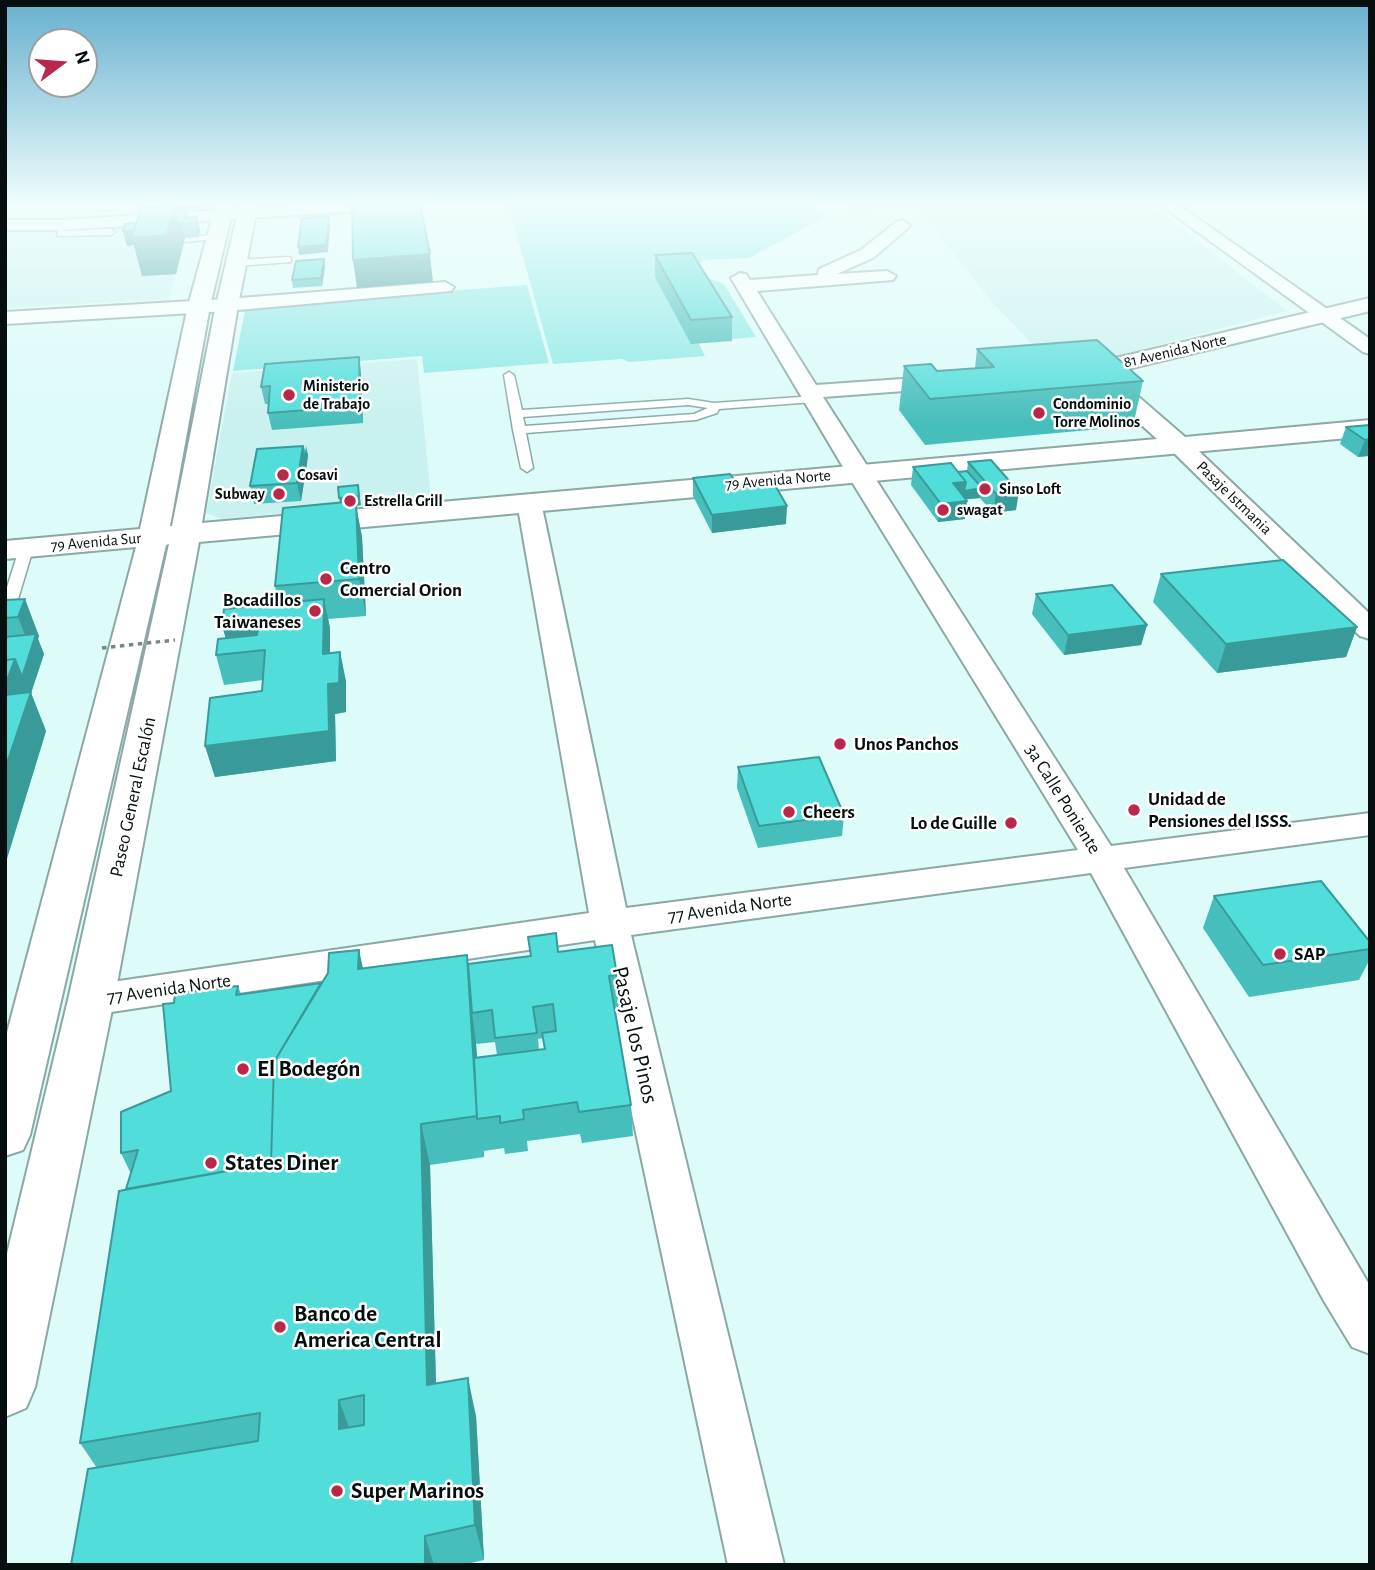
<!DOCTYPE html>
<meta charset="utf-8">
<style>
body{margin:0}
#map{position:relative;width:1375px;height:1570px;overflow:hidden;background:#dcfbf9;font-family:"Alegreya Sans",sans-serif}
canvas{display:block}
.frame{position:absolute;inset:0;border:7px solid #050f0f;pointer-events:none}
.north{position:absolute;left:28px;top:28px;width:70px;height:70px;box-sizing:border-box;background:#fff;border:2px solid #9b9f9f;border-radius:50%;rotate:74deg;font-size:19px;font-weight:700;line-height:28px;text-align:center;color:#050f0f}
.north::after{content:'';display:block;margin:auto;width:24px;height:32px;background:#b9284b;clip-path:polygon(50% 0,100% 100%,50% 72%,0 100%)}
</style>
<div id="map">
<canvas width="1375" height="1570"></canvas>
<div class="frame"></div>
<div class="north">N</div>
</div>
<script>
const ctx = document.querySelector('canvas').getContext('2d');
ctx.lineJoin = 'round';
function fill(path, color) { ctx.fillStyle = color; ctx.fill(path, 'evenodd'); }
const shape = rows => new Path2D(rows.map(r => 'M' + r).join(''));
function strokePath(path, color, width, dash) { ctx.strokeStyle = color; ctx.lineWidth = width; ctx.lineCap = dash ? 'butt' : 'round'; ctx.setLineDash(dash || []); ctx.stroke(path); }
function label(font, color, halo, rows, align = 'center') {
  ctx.font = font + ' "Alegreya Sans",sans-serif'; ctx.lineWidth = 5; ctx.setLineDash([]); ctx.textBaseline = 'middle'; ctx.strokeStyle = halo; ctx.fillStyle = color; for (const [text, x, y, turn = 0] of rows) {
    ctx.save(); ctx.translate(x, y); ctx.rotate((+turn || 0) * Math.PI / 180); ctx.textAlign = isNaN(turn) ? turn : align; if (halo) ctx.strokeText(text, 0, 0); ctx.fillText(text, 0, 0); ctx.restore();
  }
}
fill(shape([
 [852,204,1150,204,1287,311,1098,361,1055,368,992,302,917,207,843,211],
 [129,224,122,246,183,242,169,299,5,308,5,232],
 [417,359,431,499,222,519,206,513,232,373]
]), '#c9f1ef');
fill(shape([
 [508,204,814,204,826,217,749,258,704,260,693,269,697,274,724,284,756,337,698,342,705,356,629,362,622,359,553,364],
 [527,285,549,363,424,373,422,356,233,371,246,306]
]), '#8ae8e5');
const lane = shape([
 [63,222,67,225,65,231,111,229,115,232,111,235,57,236,59,225,63,222],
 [215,234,218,235,218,239,184,242,180,239,215,234],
 [288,257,291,258,291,262,237,266,232,263,237,260,288,257],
 [509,372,514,375,522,410,688,399,714,403,814,396,820,399,814,402,719,409,717,413,696,420,526,433,533,468,527,472,521,468,513,430,504,375,509,372],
 [688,405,708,408,694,414,525,426,523,417,688,405],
 [26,545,33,549,12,619,5,623,5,594,19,549,26,545]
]);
const street = shape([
 [314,204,397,204,389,209,63,230,5,230,5,220,63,220,314,204],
 [1159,204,1177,204,1370,339,1370,354,1363,352,1159,204],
 [902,220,910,225,908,228,873,258,837,274,887,271,896,276,893,280,757,291,816,385,945,376,952,378,956,382,952,386,945,388,823,397,1111,846,1370,813,1370,835,1124,868,1370,1286,1370,1354,1352,1347,1324,1301,1091,873,631,935,784,1565,728,1565,595,940,91,1015,77,1011,71,1000,77,989,91,985,589,913,517,502,520,497,529,495,538,497,541,502,626,908,1078,850,846,472,731,278,740,273,746,274,750,280,818,275,819,269,861,250,896,222,902,220],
 [445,282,454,287,451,291,227,311,5,324,5,312,227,299,445,282],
 [1179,438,1187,440,1370,614,1370,639,1360,636,1171,450,1168,445,1171,440,1179,438]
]);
const secondary = shape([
 [216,204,234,204,210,306,170,526,172,526,216,305,240,204,258,204,238,305,202,523,1157,439,1086,375,1082,370,1086,365,1370,298,1370,311,1111,373,1185,437,1370,420,1370,436,199,542,114,1000,35,1387,26,1408,5,1417,5,1262,68,1000,169,544,166,545,30,1135,23,1150,5,1156,5,1040,136,547,5,559,5,541,140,529,188,306,216,204]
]);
strokePath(lane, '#8ba8a7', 3);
strokePath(street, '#8ba8a7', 4);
strokePath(secondary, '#8ba8a7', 4);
fill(lane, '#fff');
fill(street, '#fff');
fill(secondary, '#fff');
strokePath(shape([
 [102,648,175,640]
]), '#748988', 3.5, [4.5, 4.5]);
fill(shape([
 [154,204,207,204,207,207,175,209,175,210,187,209,189,217,197,217,200,231,198,237,185,238,176,274,142,276,134,245,127,246,123,231,136,223,155,206],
 [655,255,732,317,732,341,691,344,655,277],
 [324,259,325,267,322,286,293,288,292,280],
 [977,349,1143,381,1133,426,925,445,899,410,904,366,937,371,975,368],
 [359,357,361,374,363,423,272,430,268,413,269,404,265,404,261,387],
 [1370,425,1370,458,1368,456,1358,457,1340,444,1346,427],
 [303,446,308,455,301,501,254,504,250,486],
 [968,462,1016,510,993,513,980,498,966,499,965,519,938,522,911,485,913,467,958,472,967,471],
 [693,478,739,486,786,524,712,533,693,496],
 [361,505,356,506,362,537,366,616,328,619,330,628,330,653,340,652,346,682,346,712,335,714,336,761,215,777,205,746,262,691,263,680,224,685,216,655,226,639,222,625,279,604,275,586,283,508],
 [1161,574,1357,627,1346,657,1217,673,1153,602],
 [1036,594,1147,625,1141,645,1064,655,1032,614],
 [5,600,39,636,38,639,44,654,31,693,46,731,5,865],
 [738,767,844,815,842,836,758,848,737,788],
 [1214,896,1370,942,1370,959,1359,980,1249,997,1203,928],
 [528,937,558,952,617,975,619,1007,614,1008,631,1105,633,1136,582,1143,580,1134,527,1141,528,1151,505,1154,504,1148,484,1151,484,1157,430,1165,436,1384,476,1416,484,1560,462,1565,71,1565,97,1468,80,1443,131,1174,121,1153,171,1091,174,1003,238,986,241,994,321,983,363,968,468,964,531,956],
 [543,1038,544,1049,539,1050,538,1039],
 [495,1042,497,1055,477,1058,476,1043,477,1044]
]), '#46bebb');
fill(shape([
 [154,204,207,204,207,207,175,209,179,228,181,224,185,238,176,274,142,276,134,245,127,246,123,231,156,210],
 [329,216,330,223,328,252,299,255,298,247],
 [197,217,200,231,198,237,195,223],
 [430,254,433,282,357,288,353,260],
 [324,259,325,267,322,286,321,278],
 [359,357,361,374,363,423,360,406],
 [1370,439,1370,451,1368,456,1358,457,1365,440],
 [303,446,307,464,301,501,297,483],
 [306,446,308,455,307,464,305,455],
 [966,482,982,488,980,498,950,501,953,483],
 [358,485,361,505,356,506,362,537,366,616,359,579,339,498],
 [1019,492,1016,510,993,513,996,494],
 [967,501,965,519,938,522,941,504],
 [787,506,786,524,712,533,712,515],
 [25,599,39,636,38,639,44,654,31,693,46,731,5,865,5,685,15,659,31,650,18,617],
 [324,599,330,628,330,684,323,654],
 [259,621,265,650,230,653,222,625],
 [1147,625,1141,645,1064,655,1068,635],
 [1357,627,1346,657,1217,673,1226,644],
 [340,652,346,682,346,712,335,714,336,761,215,777,205,746,328,684],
 [359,950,368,991,358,969],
 [467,955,473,996,472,1013,476,1043,481,1119,477,1119],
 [421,1124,430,1165,437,1423,427,1385],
 [468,1378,476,1416,484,1560,475,1525],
 [339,1400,353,1438,339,1429],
 [425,1536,434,1565,425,1565]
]), '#399b99');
const building = shape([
 [352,204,420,204,430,254,353,260,352,204],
 [174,205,167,235,132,238,141,207,174,205],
 [187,209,184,218,197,217,195,223,181,224,179,228,175,210,187,209],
 [329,216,326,245,298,247,302,218,329,216],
 [136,223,134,231,123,231,125,224,136,223],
 [692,253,732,317,691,320,655,255,692,253],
 [324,259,321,278,292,280,296,261,324,259],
 [1097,340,1143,381,930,399,904,366,931,364,937,371,994,367,977,349,1097,340],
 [359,357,360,406,268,413,270,386,261,387,265,364,359,357],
 [1370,425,1370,439,1365,440,1346,427,1370,425],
 [303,446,297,483,250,486,257,449,303,446],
 [991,460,1019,492,996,494,968,462,991,460],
 [951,463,966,482,953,483,967,501,941,504,913,467,951,463],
 [967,471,982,488,964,491,966,482,958,472,967,471],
 [730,474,739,486,773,482,787,506,712,515,693,478,730,474],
 [358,485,359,496,339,498,338,487,358,485],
 [356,501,359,579,275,586,283,508,356,501],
 [1283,560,1357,627,1226,644,1161,574,1283,560],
 [1112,585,1147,625,1068,635,1036,594,1112,585],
 [25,599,18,617,5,618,5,600,25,599],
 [324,599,323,654,340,652,339,683,328,684,329,731,205,746,210,698,262,691,265,650,216,655,218,639,257,635,259,621,222,625,224,609,324,599],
 [36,634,22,677,15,659,5,660,5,637,36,634],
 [15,659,5,685,5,660,15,659],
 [31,692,5,769,5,695,31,692],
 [819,757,844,815,759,826,738,767,819,757],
 [1321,881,1370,942,1370,949,1263,965,1214,896,1321,881],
 [556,933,558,952,612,945,617,975,609,976,631,1105,579,1112,577,1102,523,1110,524,1119,500,1123,500,1116,477,1119,474,1058,545,1049,542,1033,556,1031,553,1004,533,1007,537,1033,495,1038,492,1010,472,1013,468,964,531,956,528,937,556,933],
 [359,950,358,969,467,955,477,1116,421,1124,427,1385,468,1378,475,1525,425,1536,425,1565,71,1565,88,1469,258,1441,260,1413,80,1443,119,1191,271,1163,274,1062,328,973,329,953,359,950],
 [364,1395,364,1425,339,1429,339,1400,364,1395],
 [321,983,274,1062,271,1163,126,1189,138,1150,121,1153,121,1112,171,1091,163,1004,174,1003,175,993,238,986,236,995,321,983]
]);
fill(building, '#51ddda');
strokePath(building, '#399b99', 2);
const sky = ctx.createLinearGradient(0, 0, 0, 424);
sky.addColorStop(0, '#66b0cf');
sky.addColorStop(0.48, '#effdfc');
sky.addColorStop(1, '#effdfc00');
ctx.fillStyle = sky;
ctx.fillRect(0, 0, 1375, 424);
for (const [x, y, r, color] of [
 [289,395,7,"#b9284b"],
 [1039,413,7,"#b9284b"],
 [283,475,7,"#b9284b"],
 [985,489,7,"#b9284b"],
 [279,494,7,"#b9284b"],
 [350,501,7,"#b9284b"],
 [943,510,7,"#b9284b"],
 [326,579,7,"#b9284b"],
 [315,611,7,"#b9284b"],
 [840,744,7,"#b9284b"],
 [1134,810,7,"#b9284b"],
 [789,812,7,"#b9284b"],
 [1011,823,7,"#b9284b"],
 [1280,954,7,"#b9284b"],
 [243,1069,7,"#b9284b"],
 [211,1163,7,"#b9284b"],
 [280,1327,7,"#b9284b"],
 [337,1491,7,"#b9284b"]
]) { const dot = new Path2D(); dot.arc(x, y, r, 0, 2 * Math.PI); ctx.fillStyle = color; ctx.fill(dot); strokePath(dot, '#fff', 2.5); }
label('16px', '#050f0f', '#fff', [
 ["81 Avenida Norte",1175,351,-13],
 ["79 Avenida Norte",778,480,-5],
 ["Pasaje Istmania",1234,498,44],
 ["79 Avenida Sur",96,542,-5]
]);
label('bold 16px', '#050f0f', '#fff', [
 ["Ministerio",303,386],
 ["de Trabajo",303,404],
 ["Condominio",1053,404],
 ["Torre Molinos",1053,422],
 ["Cosavi",297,475],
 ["Sinso Loft",999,489],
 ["Subway",265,494,"right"],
 ["Estrella Grill",364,501],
 ["swagat",957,510]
], 'left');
label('bold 19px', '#050f0f', '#fff', [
 ["Centro",340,568],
 ["Comercial Orion",340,590],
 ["Bocadillos",301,600,"right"],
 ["Taiwaneses",301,622,"right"],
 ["Unos Panchos",854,744],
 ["Unidad de",1148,799],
 ["Pensiones del ISSS.",1148,821],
 ["Cheers",803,812],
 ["Lo de Guille",997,823,"right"],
 ["SAP",1294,954]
], 'left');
label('19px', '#050f0f', '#fff', [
 ["Paseo General Escalón",133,797,-78],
 ["3a Calle Poniente",1063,799,58],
 ["77 Avenida Norte",730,908,-8],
 ["77 Avenida Norte",169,989,-8]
]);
label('23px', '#050f0f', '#fff', [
 ["Pasaje los Pinos",635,1035,77]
]);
label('bold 23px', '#050f0f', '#fff', [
 ["El Bodegón",257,1069],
 ["States Diner",225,1163],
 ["Banco de",294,1314],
 ["America Central",294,1340],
 ["Super Marinos",351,1491]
], 'left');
</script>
